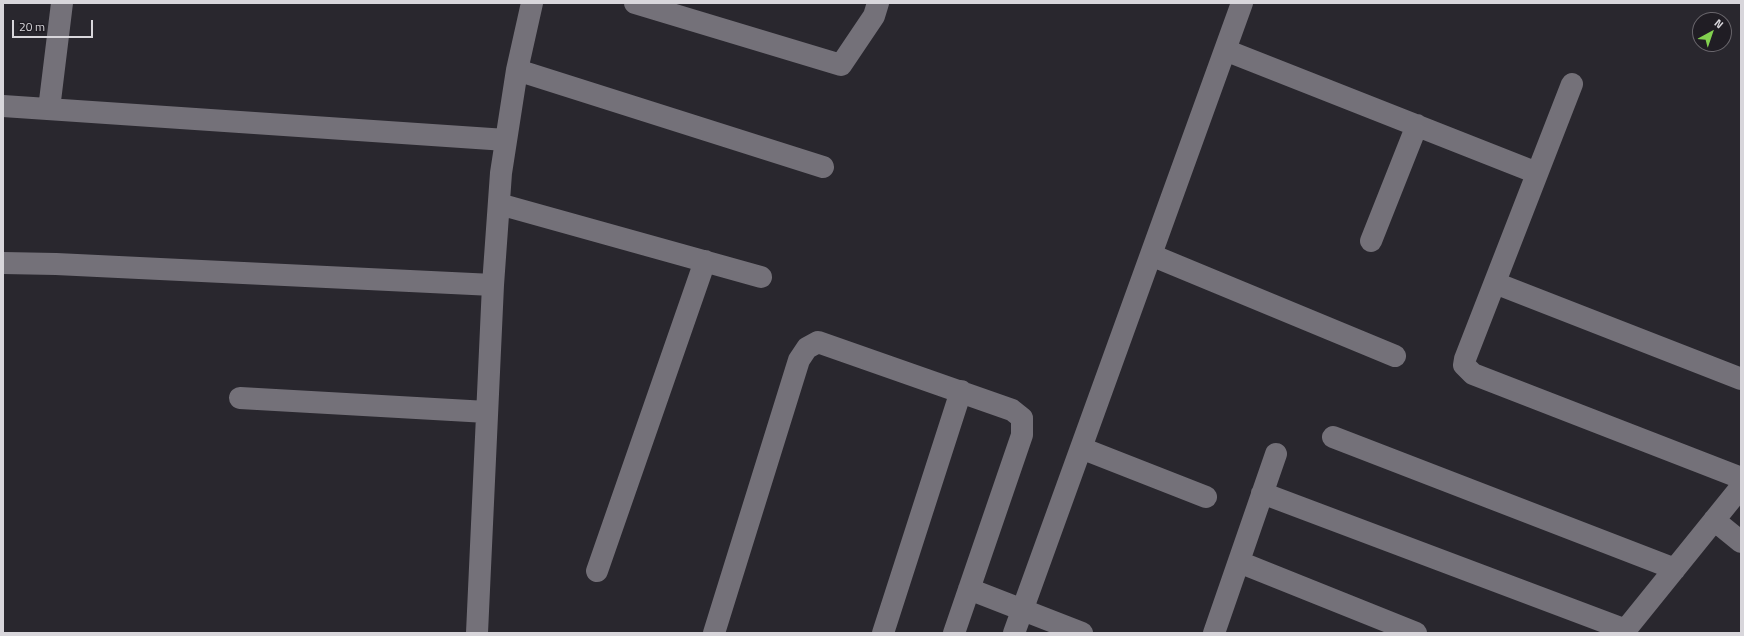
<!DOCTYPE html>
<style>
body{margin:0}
#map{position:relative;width:1744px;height:636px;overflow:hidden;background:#29272e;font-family:"Titillium Web",sans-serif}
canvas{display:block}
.frame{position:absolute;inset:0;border:4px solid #d8d6db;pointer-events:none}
.north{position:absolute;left:1692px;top:12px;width:40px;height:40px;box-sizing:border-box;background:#201d24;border:1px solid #6a676d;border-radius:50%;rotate:40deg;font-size:11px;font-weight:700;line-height:16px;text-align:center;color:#d8d6db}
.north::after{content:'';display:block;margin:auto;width:14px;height:18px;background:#82d04f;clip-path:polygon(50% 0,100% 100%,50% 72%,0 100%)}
.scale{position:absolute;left:12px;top:20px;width:81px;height:18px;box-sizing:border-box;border:2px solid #d8d6db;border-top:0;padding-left:5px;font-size:12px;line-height:14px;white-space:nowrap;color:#d8d6db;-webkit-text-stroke:3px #201d24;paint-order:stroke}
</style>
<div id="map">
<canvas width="1744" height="636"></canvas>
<div class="frame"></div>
<div class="north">N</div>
<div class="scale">20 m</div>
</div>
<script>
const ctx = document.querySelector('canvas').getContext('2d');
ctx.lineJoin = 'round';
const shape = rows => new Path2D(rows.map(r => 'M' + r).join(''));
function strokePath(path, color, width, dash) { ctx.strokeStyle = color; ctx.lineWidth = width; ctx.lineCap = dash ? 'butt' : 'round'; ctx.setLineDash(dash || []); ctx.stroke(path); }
strokePath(shape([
 [635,3,841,65,874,16,878,3],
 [1225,50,1537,173],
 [517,70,823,167],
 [1572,84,1465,359,1464,365,1473,374,1741,478],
 [3,106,506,140],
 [49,109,62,3],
 [499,204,761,277],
 [1371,241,1417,125],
 [1151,255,1395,356],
 [3,263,56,264,493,285],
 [1495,283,1741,379],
 [240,398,487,412],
 [1333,437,1675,569],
 [1081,448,1206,497],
 [1262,493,1626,630],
 [1714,520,1741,542],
 [1239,562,1416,633],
 [597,571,705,261],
 [969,589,1082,633],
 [477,633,493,285,501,173,517,70,532,3],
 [714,633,799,360,807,348,818,342,1012,410,1022,418,1022,435,954,633],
 [883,633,961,391],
 [1014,633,1242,3],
 [1214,633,1276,454],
 [1623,633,1741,487]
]), '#747179', 22);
</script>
